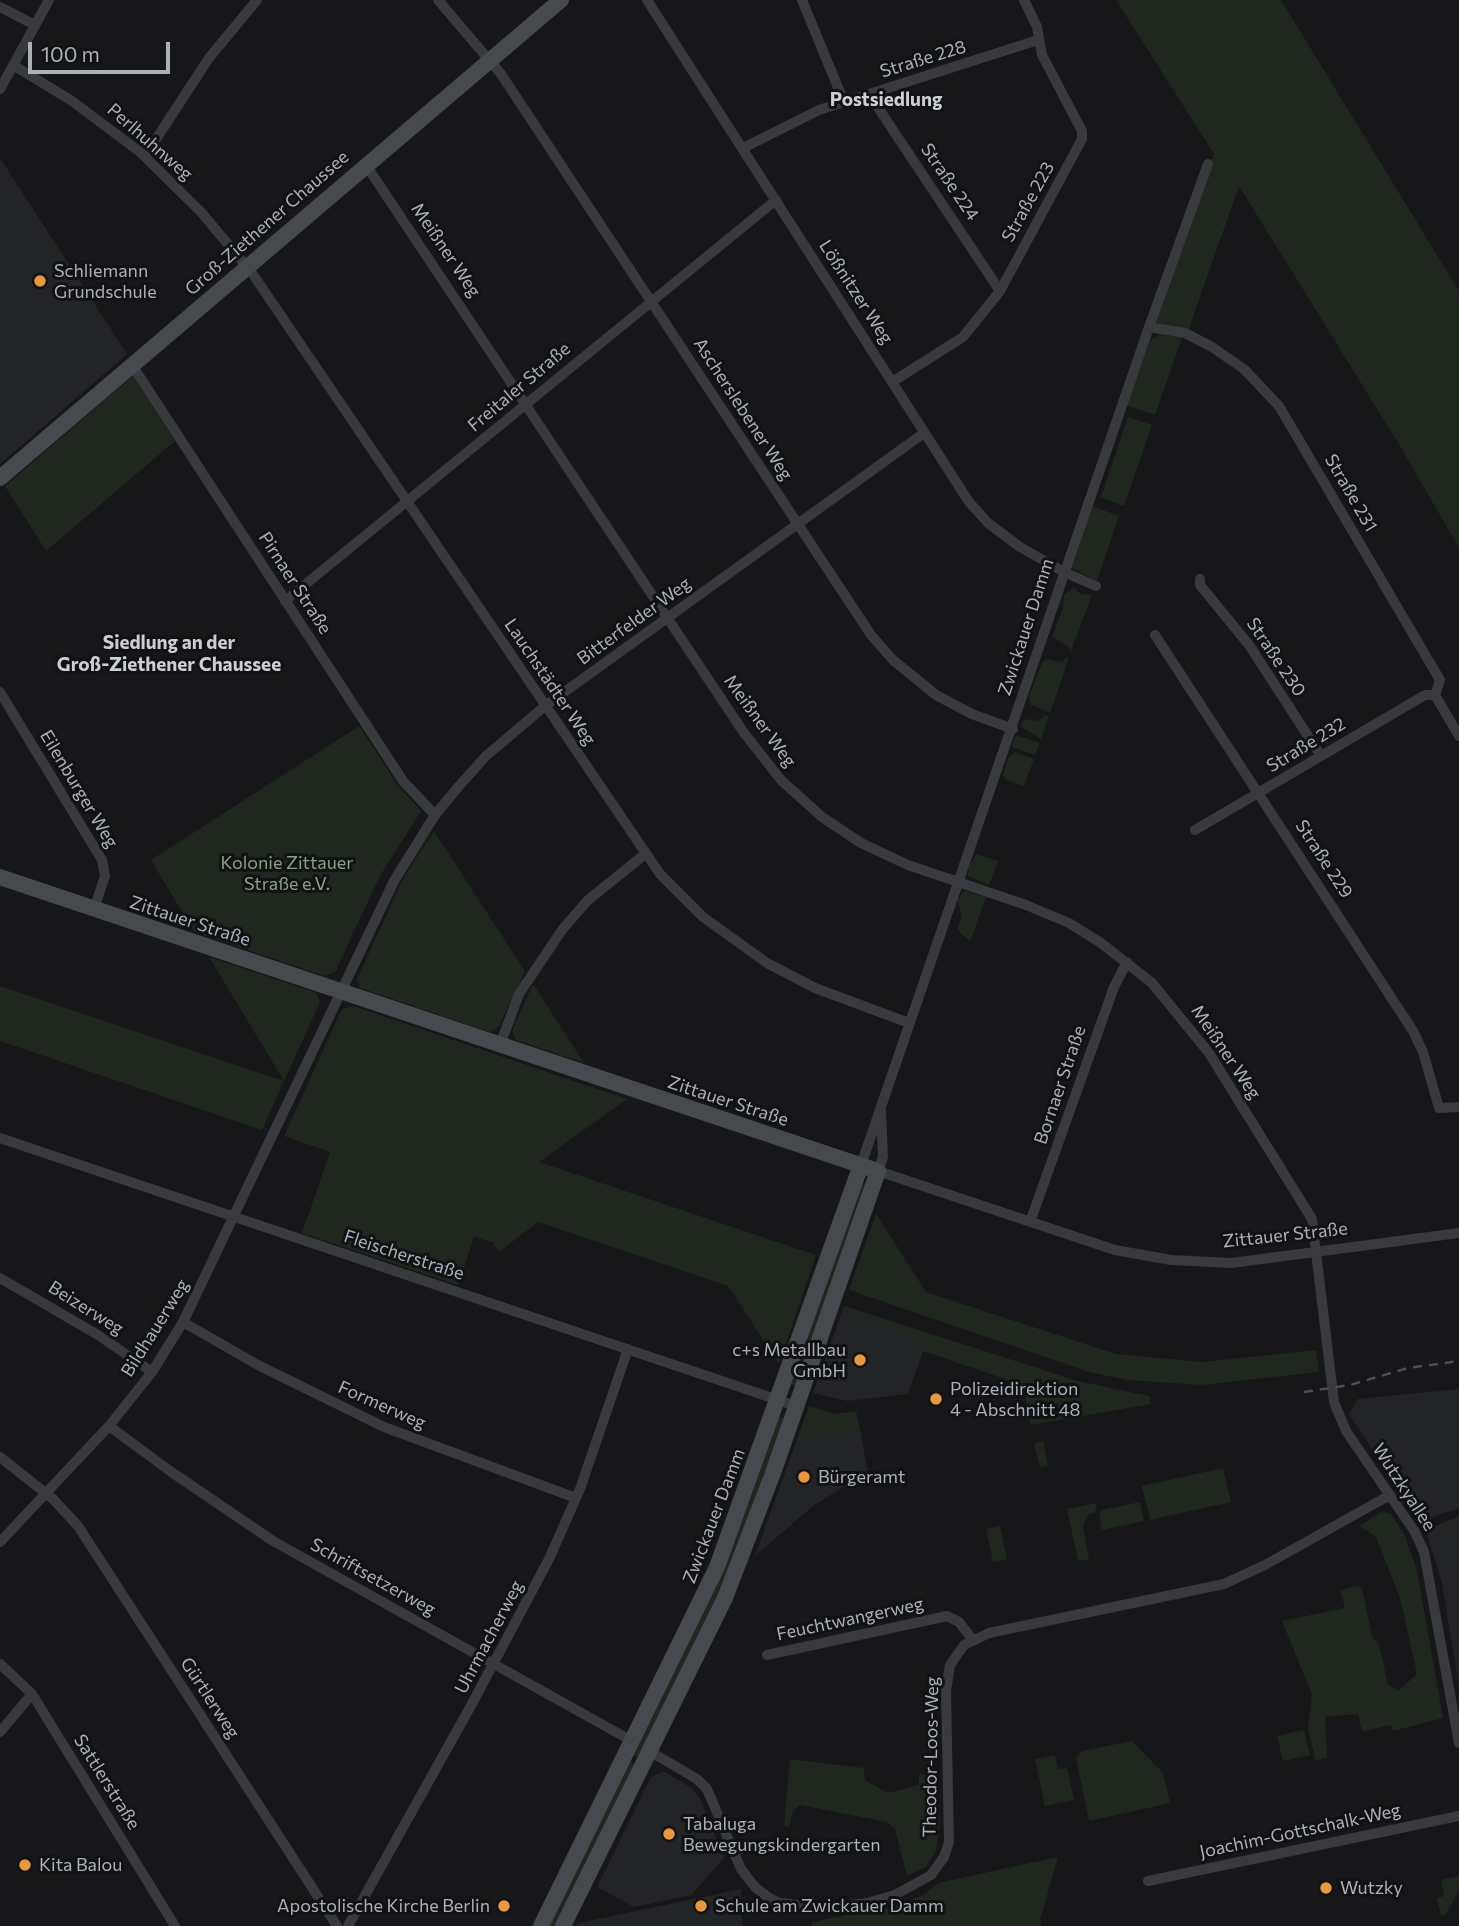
<!DOCTYPE html>
<meta charset="utf-8">
<style>
body{margin:0}
#map{position:relative;width:1459px;height:1926px;overflow:hidden;background:#171719;font-family:Commissioner,sans-serif}
canvas{display:block}
.scale{position:absolute;left:28px;top:42px;width:142px;height:32px;box-sizing:border-box;border:4px solid #aab1b8;border-top:0;padding-left:9px;font-size:21px;line-height:24px;white-space:nowrap;color:#aab1b8;-webkit-text-stroke:5px #121214;paint-order:stroke}
</style>
<div id="map">
<canvas width="1459" height="1926"></canvas>
<div class="scale">100 m</div>
</div>
<script>
const ctx = document.querySelector('canvas').getContext('2d');
ctx.lineJoin = 'round';
function fill(path, color) { ctx.fillStyle = color; ctx.fill(path, 'evenodd'); }
const shape = rows => new Path2D(rows.map(r => 'M' + r).join(''));
function strokePath(path, color, width, dash) { ctx.strokeStyle = color; ctx.lineWidth = width; ctx.lineCap = dash ? 'butt' : 'round'; ctx.setLineDash(dash || []); ctx.stroke(path); }
function label(font, color, halo, rows, align = 'center') {
  ctx.font = font + ' Commissioner,sans-serif'; ctx.lineWidth = 6; ctx.setLineDash([]); ctx.textBaseline = 'middle'; ctx.strokeStyle = halo; ctx.fillStyle = color; for (const [text, x, y, turn = 0] of rows) {
    ctx.save(); ctx.translate(x, y); ctx.rotate((+turn || 0) * Math.PI / 180); ctx.textAlign = isNaN(turn) ? turn : align; if (halo) ctx.strokeText(text, 0, 0); ctx.fillText(text, 0, 0); ctx.restore();
  }
}
fill(shape([
 [0,158,127,354,0,464],
 [844,1306,929,1334,908,1394,847,1401,813,1393],
 [1459,1389,1459,1509,1442,1513,1421,1524,1349,1414,1358,1399],
 [860,1429,868,1472,813,1506,755,1556,798,1437],
 [1459,1516,1459,1687,1442,1583,1426,1530],
 [663,1771,690,1787,700,1798,724,1858,691,1895,634,1907,597,1887,651,1777],
 [741,1889,742,1926,577,1926,579,1923]
]), '#232426');
fill(shape([
 [1116,0,1281,0,1459,291,1459,548,1400,446,1239,186,1188,331,1153,325,1214,154],
 [1160,334,1182,338,1155,415,1125,405,1150,341],
 [133,376,175,441,46,551,5,486],
 [1128,417,1152,425,1124,506,1101,497],
 [1092,506,1119,516,1097,581,1072,568],
 [1074,587,1080,594,1092,595,1070,654,1069,647,1052,637,1063,608,1064,595],
 [1067,657,1069,658,1050,713,1030,704,1029,696,1042,663,1047,659,1062,662],
 [1045,715,1049,716,1041,739,1021,727,1024,719,1038,721],
 [359,726,397,784,421,811,380,876,335,972,325,976,194,932,151,860],
 [1016,735,1040,743,1035,755,1012,747],
 [1015,752,1034,759,1024,786,1006,780,1003,775,1008,758],
 [434,831,525,971,499,1026,490,1032,360,988,357,979,404,877],
 [976,854,998,861,989,885,968,876,969,866],
 [964,891,986,897,970,942,957,929,962,915,957,900],
 [209,957,317,993,320,1002,262,1130,0,1041,0,986,284,1081],
 [533,984,584,1063,516,1040,512,1031],
 [353,1006,627,1099,539,1162,816,1255,779,1364,728,1286,538,1222,499,1252,492,1242,474,1237,458,1285,302,1233,330,1152,284,1136,342,1009],
 [859,1182,869,1186,798,1387,789,1384],
 [876,1214,926,1292,1116,1354,1203,1362,1316,1350,1319,1372,1201,1385,1128,1380,1089,1372,849,1290],
 [844,1306,1078,1381,1149,1396,1151,1404,1031,1425,1023,1385,923,1351,922,1342,903,1335,900,1330,843,1310],
 [809,1406,835,1414,856,1411,860,1429,798,1437],
 [778,1416,787,1419,741,1548,641,1759,633,1755],
 [1043,1441,1048,1466,1040,1468,1034,1443],
 [1223,1468,1231,1502,1150,1520,1142,1486],
 [1140,1502,1144,1521,1102,1530,1099,1514,1102,1510],
 [1097,1503,1095,1513,1088,1515,1083,1526,1089,1559,1078,1561,1067,1509],
 [1381,1512,1391,1514,1405,1536,1417,1570,1443,1718,1393,1731,1391,1725,1362,1732,1358,1714,1325,1717,1327,1758,1315,1760,1308,1727,1312,1695,1282,1621,1345,1608,1340,1590,1355,1586,1362,1588,1372,1636,1379,1645,1388,1684,1398,1691,1417,1674,1400,1598,1376,1537,1359,1526],
 [1000,1526,1007,1559,993,1562,986,1529],
 [1304,1730,1310,1755,1283,1761,1277,1736],
 [1132,1741,1163,1773,1170,1803,1089,1821,1076,1758,1082,1751],
 [1055,1755,1058,1769,1067,1768,1074,1800,1045,1806,1035,1759],
 [790,1759,864,1768,865,1780,888,1793,919,1785,919,1774,937,1776,940,1824,936,1850,926,1867,907,1876,895,1829,887,1822,800,1805,793,1811,789,1827,784,1826],
 [629,1761,638,1766,559,1926,548,1926],
 [1058,1857,1040,1920,1041,1926,812,1926,812,1923,830,1918,888,1908,924,1895,938,1883],
 [1459,1876,1459,1890,1446,1915,1441,1916,1437,1898,1444,1896,1441,1880]
]), '#1f271f');
strokePath(shape([
 [438,0,501,74,871,635,893,660,936,695,972,714,1013,729],
 [647,0,969,502,988,523,1020,547,1066,573,1096,586],
 [802,0,844,102],
 [0,7,35,25],
 [13,65,72,101,140,152,201,212,252,273,660,874,703,917,767,963,815,988,909,1023],
 [0,89,49,0],
 [869,94,1000,291],
 [743,148,819,110,1038,40],
 [145,156,209,58,257,0],
 [366,165,744,733,781,780,822,817,861,843,908,865,1026,905,1069,923,1101,943,1152,983,1209,1053,1312,1219,1334,1402,1346,1431,1415,1532,1424,1552,1459,1743],
 [1149,327,1185,333,1212,347,1244,369,1279,406,1440,680,1435,695,1459,736],
 [132,365,403,781,435,815],
 [892,382,963,337,1000,291,1082,139,1082,131,1042,55,1037,27,1024,0],
 [1200,579,1200,585,1249,645,1321,756],
 [285,601,776,200],
 [1155,635,1413,1031,1423,1052,1439,1108,1459,1107],
 [0,692,102,860,105,876,94,909],
 [1195,830,1425,695,1435,695],
 [500,1045,519,994,562,930,587,901,645,854],
 [881,1112,883,1157,878,1171,1115,1250,1171,1260,1232,1263,1459,1233],
 [0,1138,796,1406],
 [861,1165,1149,327,1208,164],
 [1030,1222,1114,987,1127,962],
 [0,1278,98,1335,152,1372],
 [183,1322,258,1365,384,1427,576,1498],
 [109,1426,170,1471,273,1541,632,1741],
 [0,1457,53,1499,78,1526,337,1926],
 [0,1542,109,1426,152,1372,183,1322,394,881,435,815,459,786,486,756,545,706,924,433],
 [767,1655,947,1616,959,1622,972,1639],
 [0,1664,32,1694,175,1926],
 [0,1732,32,1694],
 [651,1752,697,1779,707,1789,741,1869,755,1887,769,1898,780,1903,823,1908,867,1903,895,1895,931,1875,944,1857,949,1842,946,1691,950,1665,964,1645,989,1633,1224,1584,1265,1565,1390,1495],
 [1148,1881,1459,1816],
 [348,1926,473,1702,549,1559,580,1489,628,1349]
]), '#383a3e', 10);
strokePath(shape([
 [0,478,561,0],
 [0,877,878,1171,773,1473,725,1598,563,1926],
 [541,1926,717,1567,861,1165]
]), '#46494e', 16);
strokePath(shape([
 [1304,1392,1350,1385,1408,1368,1459,1361]
]), '#4b4e53', 2.5, [9, 7]);
for (const [x, y, r, color] of [
 [40,281,7,"#e79641"],
 [860,1360,7,"#e79641"],
 [936,1399,7,"#e79641"],
 [804,1477,7,"#e79641"],
 [669,1834,7,"#e79641"],
 [25,1865,7,"#e79641"],
 [1326,1888,7,"#e79641"],
 [504,1906,7,"#e79641"],
 [701,1906,7,"#e79641"]
]) { const dot = new Path2D(); dot.arc(x, y, r, 0, 2 * Math.PI); ctx.fillStyle = color; ctx.fill(dot); strokePath(dot, '#121214', 2.5); }
label('18px', '#aab1b8', '#121214', [
 ["Straße 228",923,59,-17],
 ["Perlhuhnweg",150,142,41],
 ["Straße 224",950,182,56],
 ["Straße 223",1028,202,-61],
 ["Groß-Ziethener Chaussee",267,223,-41],
 ["Meißner Weg",446,250,56],
 ["Lößnitzer Weg",856,292,57],
 ["Freitaler Straße",519,387,-40],
 ["Ascherslebener Weg",743,409,57],
 ["Straße 231",1351,493,60],
 ["Pirnaer Straße",295,583,57],
 ["Bitterfelder Weg",634,621,-36],
 ["Zwickauer Damm",1026,627,-72],
 ["Straße 230",1276,657,56],
 ["Lauchstädter Weg",550,682,56],
 ["Meißner Weg",760,721,54],
 ["Straße 232",1306,745,-31],
 ["Eilenburger Weg",79,789,59],
 ["Straße 229",1324,859,57],
 ["Zittauer Straße",190,921,18],
 ["Meißner Weg",1226,1052,56],
 ["Bornaer Straße",1060,1085,-71],
 ["Zittauer Straße",728,1101,18],
 ["Zittauer Straße",1285,1235,-6],
 ["Fleischerstraße",404,1255,18],
 ["Beizerweg",86,1308,32],
 ["Bildhauerweg",155,1328,-58],
 ["Formerweg",382,1405,24],
 ["Wutzkyallee",1404,1487,57],
 ["Zwickauer Damm",714,1516,-69],
 ["Schriftsetzerweg",373,1577,29],
 ["Feuchtwangerweg",850,1619,-12],
 ["Uhrmacherweg",489,1637,-62],
 ["Gürtlerweg",210,1698,57],
 ["Theodor-Loos-Weg",931,1757,-89],
 ["Sattlerstraße",107,1782,58],
 ["Joachim-Gottschalk-Weg",1300,1831,-12]
]);
label('18px', '#aab1b8', '#121214', [
 ["Schliemann",54,271],
 ["Grundschule",54,292],
 ["c+s Metallbau",846,1350,"right"],
 ["GmbH",846,1371,"right"],
 ["Polizeidirektion",950,1389],
 ["4 - Abschnitt 48",950,1410],
 ["Bürgeramt",818,1477],
 ["Tabaluga",683,1824],
 ["Bewegungskindergarten",683,1845],
 ["Kita Balou",39,1865],
 ["Wutzky",1340,1888],
 ["Apostolische Kirche Berlin",490,1906,"right"],
 ["Schule am Zwickauer Damm",715,1906]
], 'left');
label('18px', '#85a282', '#121214', [
 ["Kolonie Zittauer",287,863],
 ["Straße e.V.",287,884]
]);
label('bold 19px', '#cbcfd4', '#121214', [
 ["Postsiedlung",886,100],
 ["Siedlung an der",169,643],
 ["Groß-Ziethener Chaussee",169,665]
]);
</script>
